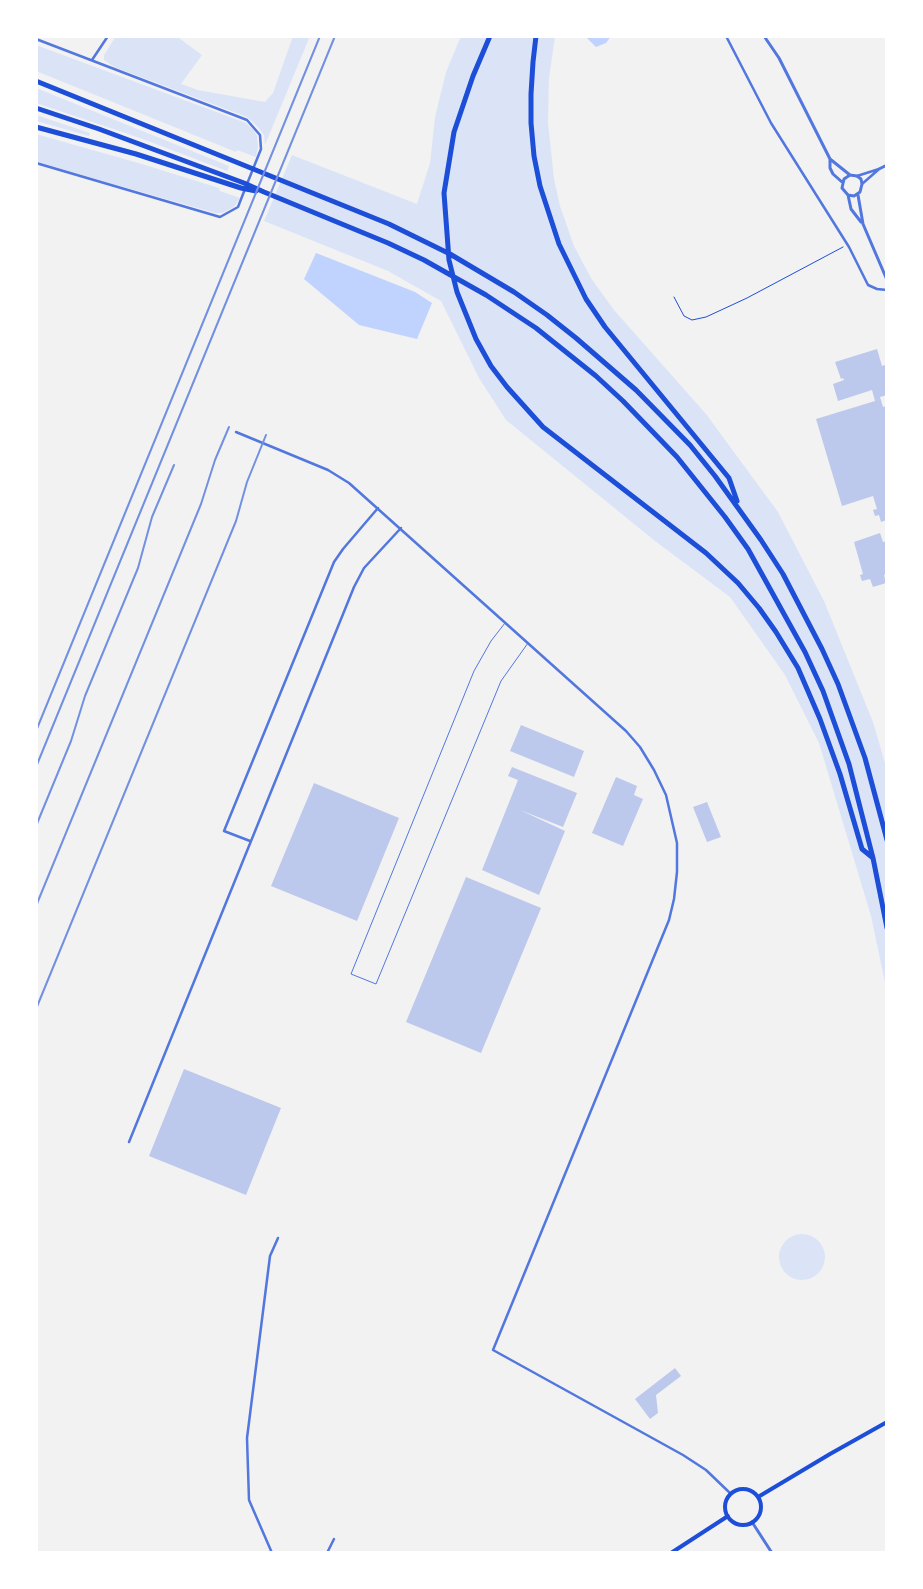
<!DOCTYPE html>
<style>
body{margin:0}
#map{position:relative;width:923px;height:1589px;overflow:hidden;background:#f2f2f2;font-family:Figtree,sans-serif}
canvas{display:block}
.frame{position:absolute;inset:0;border:38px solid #fff;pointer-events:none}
</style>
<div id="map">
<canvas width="923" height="1589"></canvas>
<div class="frame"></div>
</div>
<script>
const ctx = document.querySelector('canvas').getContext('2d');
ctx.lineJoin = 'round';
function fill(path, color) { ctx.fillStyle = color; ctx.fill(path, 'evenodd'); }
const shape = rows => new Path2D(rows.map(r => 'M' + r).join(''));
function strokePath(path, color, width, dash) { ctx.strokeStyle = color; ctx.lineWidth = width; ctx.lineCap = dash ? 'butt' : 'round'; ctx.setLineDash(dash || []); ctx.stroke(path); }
fill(shape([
 [116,36,180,36,179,38,202,55,181,84,198,90,265,102,273,93,293,36,310,36,265,145,264,135,256,125,247,117,114,67,104,60,104,55],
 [461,36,555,36,549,78,548,122,554,179,560,206,574,246,591,278,614,310,706,414,778,512,824,601,873,722,887,770,887,992,871,916,819,743,785,675,730,597,655,541,506,420,479,378,441,301,388,271,264,221,292,155,417,204,430,163,435,117,446,72],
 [36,45,246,123,253,129,257,136,258,147,256,157,237,150,236,152,36,71],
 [36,88,229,166,227,171,140,138,36,103],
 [36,115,90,133,89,136,36,121],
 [36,134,142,164,219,188,220,191,240,198,234,207,222,213,215,213,36,162],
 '779 1257a23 23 0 1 1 46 0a23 23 0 1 1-46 0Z'
]), '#dbe4f7');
fill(shape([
 [585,36,611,36,606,43,596,47],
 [316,253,415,292,432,303,417,339,359,325,304,279]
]), '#bfd3fe');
fill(shape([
 [877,349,882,366,885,365,887,369,887,395,880,397,883,407,887,406,887,520,881,522,879,515,875,516,873,510,877,509,873,496,842,506,816,419,875,401,872,390,838,401,833,384,844,380,843,378,841,379,835,362],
 [880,533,883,542,887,541,887,574,884,575,886,583,873,587,870,579,862,581,860,575,863,574,854,542],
 [521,725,584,751,574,777,510,751],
 [512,767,577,793,563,827,520,810,565,831,539,895,482,870,518,780,508,776],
 [616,777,637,786,634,795,643,799,623,846,592,833],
 [314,783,399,818,357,921,271,886],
 [707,802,721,837,707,842,693,807],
 [466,877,541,908,481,1053,406,1022],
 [184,1069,281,1108,246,1195,149,1156],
 [675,1368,681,1376,656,1395,658,1413,650,1419,635,1399]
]), '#bdc9ec');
strokePath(shape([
 [674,297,684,316,692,320,706,317,747,298,843,247]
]), '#1d4ed8', 1);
strokePath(shape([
 [505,623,491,641,474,671,351,974,376,984,501,681,528,643]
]), '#5277de', 1);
strokePath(shape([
 [726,36,771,123,849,247,868,285,877,289,887,290],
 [36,39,247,120,260,135,261,149,247,184],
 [92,60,108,36],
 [36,163,220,217,238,207,245,189],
 [857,176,879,169],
 [862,184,878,170],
 [236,432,328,470,349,483,626,731,640,747,654,770,666,795,677,843,677,872,674,899,669,920,493,1350,683,1455,706,1470,731,1494],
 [250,841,224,831,334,562,343,549,378,508],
 [129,1142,354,587,364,568,401,528],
 [272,1553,249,1500,247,1438,270,1256,278,1238],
 [327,1553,334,1539]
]), '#5277de', 2.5);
strokePath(shape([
 [764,36,779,58,830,159,830,168,833,174,842,182],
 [830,159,850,175,857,176,861,179,862,184,860,192,854,196,848,195],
 [879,169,887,165],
 [850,175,844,179,842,188,848,195,851,209,861,222],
 [858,195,863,224,887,280],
 [752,1522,772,1553]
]), '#5277de', 3);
strokePath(shape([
 '725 1507a18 18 0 1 1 36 0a18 18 0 1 1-36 0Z',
 [758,1497,830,1454,887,1422],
 [671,1553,728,1516]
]), '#1d4ed8', 4);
strokePath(shape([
 [490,36,473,76,454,132,444,193,449,260,457,292,476,339,491,366,507,387,543,427,706,553,738,583,759,608,776,632,798,668,820,719,840,774,862,849,873,858],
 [536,36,533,62,531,94,531,123,534,156,540,186,559,244,586,299,605,327,729,478,737,501],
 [36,81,389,224,450,254,514,292,547,315,576,338,636,390,690,445,715,476,761,540,783,574,822,649,838,684,865,758,887,840],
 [36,108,99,129,244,183,264,192,388,243,424,260,486,295,536,328,596,376,623,401,677,457,725,517,748,549,805,652,823,691,849,764,873,858,887,928],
 [36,127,136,154,241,188,256,191]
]), '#1d4ed8', 5);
strokePath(shape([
 [36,731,320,36],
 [36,767,335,36],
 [36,826,71,741,85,696,138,568,152,517,174,465],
 [36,906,201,504,215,460,229,427],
 [36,1009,236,521,247,482,266,435]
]), '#7290e2', 2);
</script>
